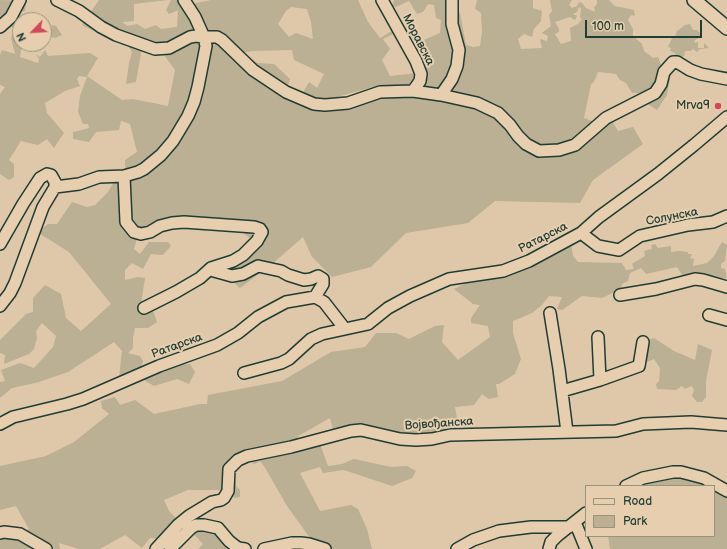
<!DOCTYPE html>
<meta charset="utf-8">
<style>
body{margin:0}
#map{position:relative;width:727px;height:549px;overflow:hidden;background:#dec8a9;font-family:"Balsamiq Sans",sans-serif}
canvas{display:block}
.legend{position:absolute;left:585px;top:485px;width:130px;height:52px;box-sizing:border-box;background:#e6ceae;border:1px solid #96947d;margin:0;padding:5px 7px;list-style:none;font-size:12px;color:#1f3d34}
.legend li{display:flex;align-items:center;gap:8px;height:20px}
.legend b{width:20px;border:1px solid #96947d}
.north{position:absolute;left:12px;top:12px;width:40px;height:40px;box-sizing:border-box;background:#e6ceae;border:1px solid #96947d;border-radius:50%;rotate:245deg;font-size:11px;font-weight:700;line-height:16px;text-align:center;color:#1f3d34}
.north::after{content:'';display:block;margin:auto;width:14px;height:18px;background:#d1495b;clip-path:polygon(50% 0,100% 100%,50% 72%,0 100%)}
.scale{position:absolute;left:585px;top:20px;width:117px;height:18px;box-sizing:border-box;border:2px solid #1f3d34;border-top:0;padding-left:5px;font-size:12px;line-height:14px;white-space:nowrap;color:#1f3d34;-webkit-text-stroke:3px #e6ceae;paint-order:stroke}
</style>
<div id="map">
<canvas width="727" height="549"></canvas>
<ul class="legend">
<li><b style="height:5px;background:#e6ceae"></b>Road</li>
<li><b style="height:11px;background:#bbaf94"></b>Park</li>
</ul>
<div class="north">N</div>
<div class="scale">100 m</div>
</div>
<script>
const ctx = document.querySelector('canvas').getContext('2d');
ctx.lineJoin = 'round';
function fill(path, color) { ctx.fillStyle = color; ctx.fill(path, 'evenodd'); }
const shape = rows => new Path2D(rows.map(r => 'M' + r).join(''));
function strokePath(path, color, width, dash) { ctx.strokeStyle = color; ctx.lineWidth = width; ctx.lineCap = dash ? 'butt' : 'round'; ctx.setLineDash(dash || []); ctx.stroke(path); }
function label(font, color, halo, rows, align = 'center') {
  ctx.font = font + ' "Balsamiq Sans",sans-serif'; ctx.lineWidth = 4; ctx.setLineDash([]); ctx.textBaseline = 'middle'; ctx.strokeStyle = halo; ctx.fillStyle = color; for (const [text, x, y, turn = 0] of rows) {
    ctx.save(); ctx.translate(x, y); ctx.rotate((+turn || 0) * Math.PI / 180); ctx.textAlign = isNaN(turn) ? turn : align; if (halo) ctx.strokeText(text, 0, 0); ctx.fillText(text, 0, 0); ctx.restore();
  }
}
fill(shape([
 [0,0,26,1,25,11,15,13,0,20],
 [99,0,168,0,134,4,134,21,122,22,128,26,137,24,145,29,156,25,161,29,177,27,178,10,169,14,166,10,171,0,186,0,192,4,211,0,358,0,368,22,380,38,392,31,395,33,383,39,390,49,382,60,390,76,418,73,414,81,407,85,388,87,380,85,326,100,317,99,302,94,309,82,317,88,324,74,294,60,292,50,253,51,240,53,258,63,274,64,290,79,285,94,321,108,409,91,424,72,412,45,440,33,441,20,436,18,434,5,428,4,423,12,417,14,409,1,396,7,392,6,394,0,456,0,454,10,460,13,466,45,473,47,480,46,482,32,481,13,475,9,477,0,533,0,533,8,542,11,541,21,534,29,532,37,524,34,518,39,521,49,542,48,540,39,547,41,548,36,542,33,551,26,549,15,552,11,550,0,572,0,569,5,572,8,577,6,579,2,582,3,586,8,595,12,594,7,597,4,597,0,609,0,615,6,634,10,635,16,631,15,628,20,633,29,633,36,642,44,644,51,653,58,658,57,663,70,670,79,667,95,657,110,638,98,641,93,632,93,626,83,620,80,616,74,598,72,594,82,591,84,584,118,603,125,611,119,618,131,633,127,643,144,593,180,580,203,495,201,468,223,406,233,371,267,332,277,312,257,303,237,272,264,240,288,220,270,255,242,242,232,191,228,171,222,138,235,134,249,140,254,149,242,168,242,171,246,163,255,151,254,143,269,132,263,125,270,125,280,138,277,145,278,141,304,152,308,157,322,148,328,135,328,133,338,133,348,128,353,140,356,143,361,140,372,119,378,122,351,114,342,68,372,39,382,12,388,0,398,0,382,5,381,1,370,20,363,34,368,53,347,56,336,42,323,36,331,37,338,34,349,29,354,4,364,5,355,0,353,0,340,26,314,33,312,33,298,45,285,61,294,66,318,81,331,111,304,69,252,37,232,48,224,57,224,72,202,87,207,95,205,108,192,115,180,126,179,125,160,137,152,130,124,121,121,119,130,96,132,89,142,73,139,73,132,89,128,88,124,83,124,78,112,80,96,87,77,79,76,77,79,80,86,65,91,45,103,47,113,64,133,54,148,47,139,38,145,21,141,9,160,14,164,14,177,9,180,0,174,0,94,5,87,0,85,0,55,2,50,15,54,11,38,14,31,12,27,2,30,13,17,24,16,25,20,20,20,20,44,22,44,20,57,38,63,39,59,36,54,40,57,45,50,48,56,90,53,98,58,87,76,122,100,133,99,168,106,175,70,164,55,167,47,142,48,136,82,126,84,129,63,132,52,126,43,112,40,82,25],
 [291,7,307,9,311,22,313,39,296,33,289,37,278,24,286,11],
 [579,7,581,8,580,18,582,19,578,24,570,28,571,41,561,44,555,34,559,32,559,29,555,22,570,17,575,20,577,16,573,14,577,12],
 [690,24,693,30,697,30,700,33,700,37,694,41,695,43,698,42,698,48,704,48,704,43,709,48,700,49,697,52,693,49,691,51,685,51,684,56,676,60,675,53,670,51,671,48,668,47,672,38,675,37,677,31,685,25],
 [52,25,56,26,62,35,55,38,47,36,46,33,44,33,44,28,51,29],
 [571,242,573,256,578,262,622,263,626,270,634,269,632,264,645,256,644,251,652,249,651,245,655,244,658,248,671,246,671,252,678,251,688,252,688,254,692,254,690,258,694,259,693,266,707,263,714,256,722,242,727,245,725,261,721,264,721,268,725,269,727,278,715,279,706,273,703,275,683,276,677,267,646,274,641,268,630,273,628,281,622,284,621,289,602,298,582,296,562,310,557,309,562,297,549,296,542,305,532,313,513,321,513,333,521,359,515,374,499,384,496,384,498,397,489,399,482,394,474,405,455,407,459,430,414,437,376,427,353,425,333,430,330,418,298,436,298,440,263,459,319,441,328,466,342,464,354,459,391,467,407,466,416,471,412,478,392,486,344,470,323,473,320,467,300,473,320,511,351,505,358,509,367,529,372,549,318,549,287,506,264,466,260,461,255,464,246,461,234,474,236,486,240,490,240,497,234,498,231,494,230,483,220,490,188,490,164,500,169,511,176,518,161,539,150,538,142,548,125,535,100,549,79,549,59,543,60,549,0,549,0,538,29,529,16,506,0,510,0,466,46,456,74,442,109,414,102,408,101,401,115,397,120,405,135,400,154,414,200,404,207,404,208,395,282,381,331,352,365,347,376,333,396,333,409,339,435,326,444,325,442,342,458,360,490,337,488,326,471,323,471,318,480,305,473,304,454,289,484,275],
 [654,338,674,351,695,360,698,344,712,350,706,381,706,397,702,402,697,402,692,396,694,390,692,386,685,389,682,386,676,390,657,389,656,384,659,381,660,368,654,359,642,364,645,341],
 [190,364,195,372,189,384,177,379,154,386,144,380,149,374,161,369,178,365],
 [677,469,727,489,727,549,610,549,608,536,714,536,714,486,632,486],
 [202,527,217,532,237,549,198,549,203,544,191,531]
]), '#bbaf94');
const minor = shape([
 [184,0,195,17,204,37,217,37,222,40,253,70,286,92,314,104,325,105,348,103,380,92,413,91,441,95,452,79,457,66,459,50,452,24,452,0],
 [382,0,416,61,421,74,420,81,413,91],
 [0,27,11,17,20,0],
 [441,95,477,103,498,113,510,125,518,136,526,144,539,151,559,150,575,145,606,118,655,93,661,84,664,72,673,62,677,62,690,70,701,74,727,79],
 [124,176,126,222,134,232,141,234,150,232,160,226,172,223,184,222,254,227,260,229,262,232,257,241,243,255,233,261,211,268,214,271,232,276,243,274,258,266,281,271,288,275,304,280,311,279,318,276,323,279,323,284,315,297],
 [55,187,79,184,99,177,124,176,138,172,144,169,161,155,173,141,188,116,194,102,198,87,206,46,204,37,196,36,190,37,169,48,155,49,116,35,101,27,79,11,57,0],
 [581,233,598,246,619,250,640,236,688,225,713,222,727,216],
 [0,244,23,204,40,178,47,174,51,175,55,182,55,187,43,207,15,283,10,293,0,306],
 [620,295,656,289,695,279,703,280,727,287],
 [144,308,176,292,200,278,211,268],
 [550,313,559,369,567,432],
 [709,315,727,320],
 [598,337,600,380],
 [244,373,281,363,289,359,311,339,322,334,345,329],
 [562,391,600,380,639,366,643,342],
 [0,424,13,417,67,404,83,399,159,366,217,345,238,333,258,317,286,302,315,297,324,302,345,329,368,324,388,308,410,296,449,279,503,271,529,261,581,233,599,217,658,174,694,145,727,117],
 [626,486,643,478,673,472,681,472,704,478,727,491],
 [575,522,586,549],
 [0,533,4,532,20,534,46,549],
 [156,549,178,525,189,516,212,502,221,500,224,498,228,491,229,469,238,460,247,456,291,447,351,431,361,430,400,439,416,440,432,439,450,435,616,431,643,424,691,422,727,425],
 [170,549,191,528,196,525,204,525,218,528,229,541,238,548,245,549],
 [264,549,292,543,301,543,309,544,325,549],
 [457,549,473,540,499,531,531,527,569,527],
 [549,549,551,542,557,536,586,513]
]);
const major = shape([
 [694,0,727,28]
]);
strokePath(minor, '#1f3d34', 14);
strokePath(major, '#1f3d34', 16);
strokePath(minor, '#e6ceae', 11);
strokePath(major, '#e6ceae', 13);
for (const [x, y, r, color] of [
 [718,106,4,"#d1495b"]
]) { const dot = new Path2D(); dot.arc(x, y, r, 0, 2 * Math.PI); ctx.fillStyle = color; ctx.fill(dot); strokePath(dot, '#e6ceae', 1.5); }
label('12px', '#1f3d34', '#e6ceae', [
 ["Моравска",418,40,63],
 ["Солунска",672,217,-11],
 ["Ратарска",543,238,-27],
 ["Ратарска",177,346,-20],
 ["Војвођанска",439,424,-4]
]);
label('12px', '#1f3d34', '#e6ceae', [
 ["Mrva9",710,106]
], 'right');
</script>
